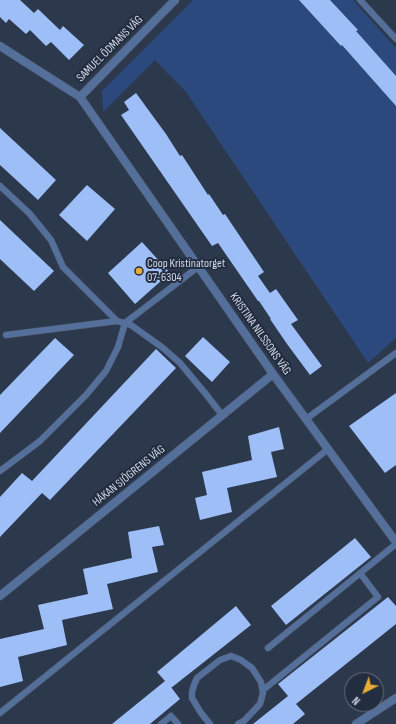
<!DOCTYPE html>
<meta charset="utf-8">
<style>
body{margin:0}
#map{position:relative;width:396px;height:724px;overflow:hidden;background:#2c384b;font-family:"Sofia Sans Condensed",sans-serif}
canvas{display:block}
.north{position:absolute;left:344px;top:672px;width:40px;height:40px;box-sizing:border-box;background:#222d40;border:1px solid #687182;border-radius:50%;rotate:222deg;font-size:11px;font-weight:700;line-height:16px;text-align:center;color:#d1d8e5}
.north::after{content:'';display:block;margin:auto;width:14px;height:18px;background:#e6ac36;clip-path:polygon(50% 0,100% 100%,50% 72%,0 100%)}
</style>
<div id="map">
<canvas width="396" height="724"></canvas>
<div class="north">N</div>
</div>
<script>
const ctx = document.querySelector('canvas').getContext('2d');
ctx.lineJoin = 'round';
function fill(path, color) { ctx.fillStyle = color; ctx.fill(path, 'evenodd'); }
const shape = rows => new Path2D(rows.map(r => 'M' + r).join(''));
function strokePath(path, color, width, dash) { ctx.strokeStyle = color; ctx.lineWidth = width; ctx.lineCap = dash ? 'butt' : 'round'; ctx.setLineDash(dash || []); ctx.stroke(path); }
function label(font, color, halo, rows, align = 'center') {
  ctx.font = font + ' "Sofia Sans Condensed",sans-serif'; ctx.lineWidth = 4; ctx.setLineDash([]); ctx.textBaseline = 'middle'; ctx.strokeStyle = halo; ctx.fillStyle = color; for (const [text, x, y, turn = 0] of rows) {
    ctx.save(); ctx.translate(x, y); ctx.rotate((+turn || 0) * Math.PI / 180); ctx.textAlign = isNaN(turn) ? turn : align; if (halo) ctx.strokeText(text, 0, 0); ctx.fillText(text, 0, 0); ctx.restore();
  }
}
fill(shape([
 [193,0,353,0,396,48,396,338,368,363,186,92,155,60,103,112,102,91]
]), '#2b497d');
fill(shape([
 [0,0,20,0,34,13,38,9,60,30,63,26,84,45,69,60,51,42,46,46,30,30,26,34,9,19,6,23,0,17],
 [299,0,330,0,358,30,356,31,396,76,396,106,342,45,341,46],
 [136,93,166,134,180,156,182,155,208,195,209,194,223,215,225,214,264,272,258,276,270,293,276,289,298,320,291,324,322,366,310,375,287,344,270,319,271,319,259,301,258,301,218,243,212,246,121,115,129,110,124,102],
 [0,128,56,180,38,200,0,165],
 [87,185,115,209,87,241,59,215],
 [0,220,54,271,34,291,0,259],
 [142,242,170,273,135,304,108,273],
 [203,337,230,362,212,382,185,356],
 [55,338,74,355,0,433,0,395],
 [156,349,176,368,50,500,42,493,0,537,0,497,22,473,32,481],
 [396,393,396,465,385,473,349,426],
 [279,427,284,449,271,452,277,477,227,488,232,512,200,520,195,498,207,495,202,472,252,460,248,436],
 [159,526,164,545,152,547,158,572,107,584,113,609,62,620,67,645,18,657,23,681,0,687,0,639,44,629,38,605,88,594,83,569,132,558,128,532],
 [355,538,371,557,286,625,271,606],
 [388,597,396,606,396,624,296,704,305,714,293,724,253,724,288,696,278,684],
 [236,606,251,625,171,688,171,687,180,699,150,724,112,724,165,681,157,672]
]), '#9dbef7');
const service = shape([
 [360,0,396,39],
 [0,186,29,213,51,240,63,267,117,321,131,325,163,348,180,363,205,393,222,415],
 [6,335,117,321],
 [306,419,396,353],
 [0,471,40,441,86,395,106,371,118,347,125,323,198,267],
 [268,648,396,544],
 [263,690,378,597,360,573],
 [0,713,328,449],
 [161,724,171,716,178,724],
 [210,724,201,713,192,698,192,692,194,685,197,678,220,660,231,656,241,660,252,668,261,682,263,693,260,704,244,721,238,724]
]);
const minor = shape([
 [0,46,80,97,273,374,396,542],
 [80,97,175,0],
 [0,596,273,374],
 [356,724,396,698]
]);
strokePath(service, '#4a5567', 7);
strokePath(minor, '#4a5567', 9);
strokePath(service, '#556f9b', 6);
strokePath(minor, '#556f9b', 8);
for (const [x, y, r, color] of [
 [139,271,4,"#e6ac36"]
]) { const dot = new Path2D(); dot.arc(x, y, r, 0, 2 * Math.PI); ctx.fillStyle = color; ctx.fill(dot); strokePath(dot, '#222d40', 1.5); }
label('12px', '#d1d8e5', '#222d40', [
 ["SAMUEL ÖDMANS VÄG",110,49,-45],
 ["KRISTINA NILSSONS VÄG",260,334,55],
 ["HÅKAN SJÖGRENS VÄG",129,476,-39]
]);
label('12px', '#d1d8e5', '#222d40', [
 ["Coop Kristinatorget",147,264],
 ["07-6304",147,278]
], 'left');
</script>
